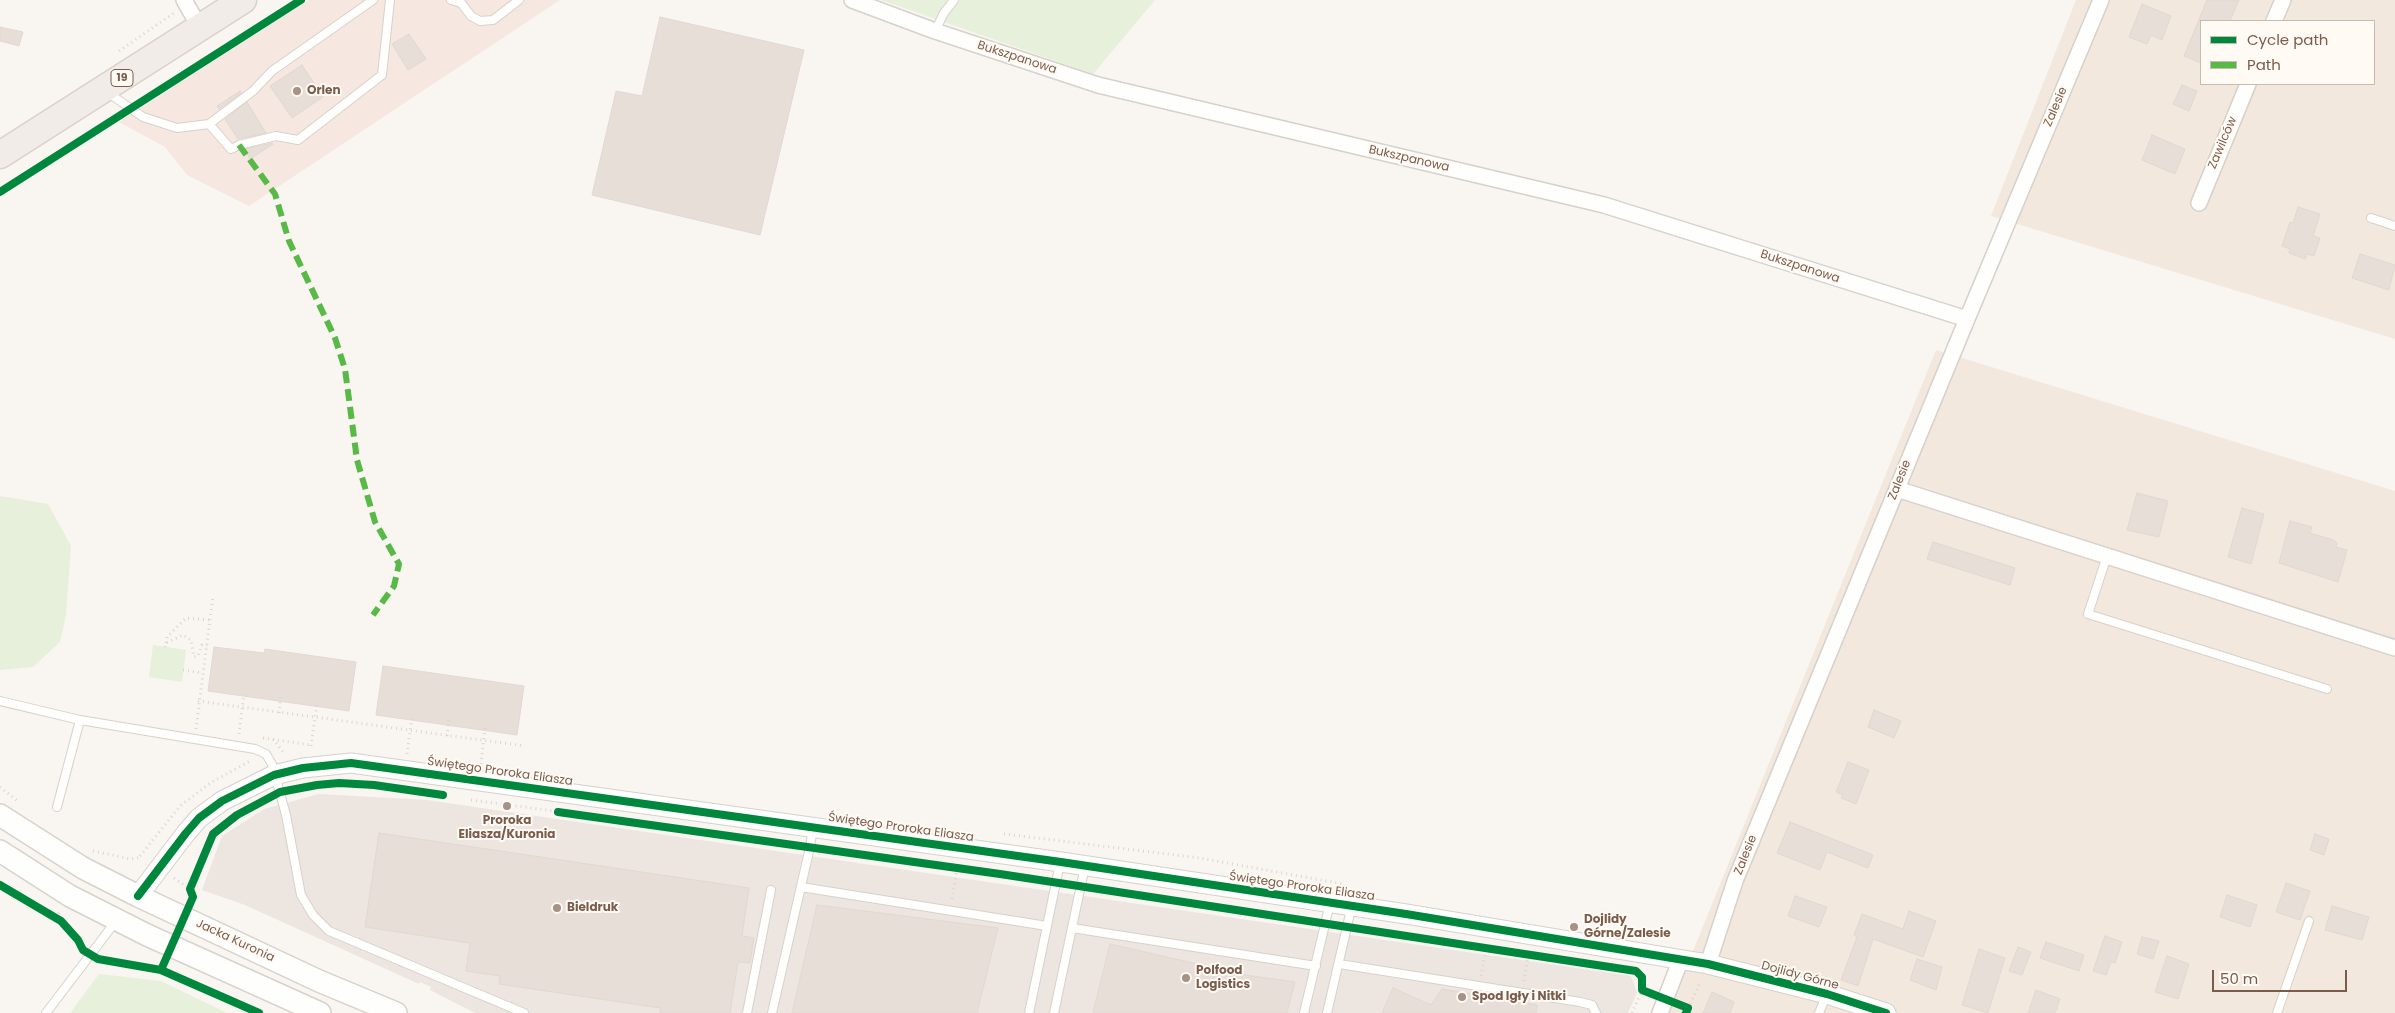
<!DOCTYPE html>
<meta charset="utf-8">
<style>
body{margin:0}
#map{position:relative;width:2395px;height:1013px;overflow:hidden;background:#f9f5f0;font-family:Poppins,sans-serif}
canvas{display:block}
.legend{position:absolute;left:2200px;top:20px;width:175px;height:65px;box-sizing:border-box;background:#fffaf3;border:1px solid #cabbb1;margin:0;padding:6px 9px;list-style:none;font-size:15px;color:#7a5c4d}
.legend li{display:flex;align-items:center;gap:10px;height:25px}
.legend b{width:25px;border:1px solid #cabbb1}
.scale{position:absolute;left:2212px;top:970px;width:135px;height:22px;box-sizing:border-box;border:2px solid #7a5c4d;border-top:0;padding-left:6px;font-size:15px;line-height:18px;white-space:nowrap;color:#7a5c4d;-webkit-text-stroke:4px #fffaf3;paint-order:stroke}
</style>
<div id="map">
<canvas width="2395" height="1013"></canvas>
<ul class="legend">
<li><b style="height:6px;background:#00873e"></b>Cycle path</li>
<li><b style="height:6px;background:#58b947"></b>Path</li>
</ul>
<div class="scale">50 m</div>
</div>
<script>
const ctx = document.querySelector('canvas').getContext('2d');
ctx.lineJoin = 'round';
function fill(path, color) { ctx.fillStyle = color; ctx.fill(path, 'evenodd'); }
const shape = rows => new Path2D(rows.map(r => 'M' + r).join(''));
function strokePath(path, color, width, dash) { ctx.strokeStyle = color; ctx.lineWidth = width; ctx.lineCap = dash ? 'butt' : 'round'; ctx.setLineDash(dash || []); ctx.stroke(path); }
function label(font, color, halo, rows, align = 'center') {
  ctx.font = font + ' Poppins,sans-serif'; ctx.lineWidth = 4; ctx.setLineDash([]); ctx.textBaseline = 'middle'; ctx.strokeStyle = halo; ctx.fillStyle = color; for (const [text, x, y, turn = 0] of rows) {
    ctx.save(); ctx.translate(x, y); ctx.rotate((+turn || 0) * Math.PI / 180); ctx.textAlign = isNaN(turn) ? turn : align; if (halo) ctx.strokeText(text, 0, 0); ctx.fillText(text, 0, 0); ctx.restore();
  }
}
fill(shape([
 [2076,0,2395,0,2395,339,1991,216],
 [2201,21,2374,21,2374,84,2201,84],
 [1936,350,2395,491,2395,1013,1668,1013]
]), '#f2e8de');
fill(shape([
 [309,0,560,0,249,206,187,175,165,147,119,122]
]), '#f6e8e1');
fill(shape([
 [319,794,427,800,1631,976,1637,993,1628,1013,475,1013,430,990,431,987,420,982,419,984,245,905,202,890,222,836,264,809]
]), '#ede5e0');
fill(shape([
 [881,0,1155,0,1093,74],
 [0,496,48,504,71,546,66,615,60,642,33,667,0,670],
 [153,645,186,650,182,682,149,677],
 [99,974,161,981,227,1013,70,1013]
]), '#e7f0db');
const building = shape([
 [2207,0,2239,0,2230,21,2201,21,2201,63,2184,56,2207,0],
 [2142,4,2171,16,2162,40,2151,35,2147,44,2129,37,2142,4],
 [660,17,804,50,760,235,592,195,616,91,642,96,660,17],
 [0,27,23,32,19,46,0,41,0,27],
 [409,34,426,59,408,70,392,44,409,34],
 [302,65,323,97,292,118,270,86,302,65],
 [2182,85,2197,91,2189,111,2173,104,2182,85],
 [240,91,241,93,219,109,217,106,240,91],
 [247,102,266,133,238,139,225,119,247,102],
 [2152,135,2185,149,2175,174,2142,160,2152,135],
 [272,143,273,144,250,159,244,149,272,143],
 [2298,207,2320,214,2313,236,2320,238,2314,256,2307,254,2305,259,2289,253,2290,249,2282,246,2290,222,2293,223,2298,207],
 [2360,254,2395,265,2389,290,2352,278,2360,254],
 [2137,493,2168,501,2159,537,2127,530,2137,493],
 [2242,508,2264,514,2251,564,2228,557,2242,508],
 [2290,521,2312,527,2310,533,2333,540,2337,543,2336,547,2347,550,2338,582,2279,563,2290,521],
 [1933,542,2015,568,2010,585,1927,559,1933,542],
 [214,647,264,653,265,649,356,662,349,711,208,691,214,647],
 [383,666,524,686,517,735,376,715,383,666],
 [1874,710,1901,721,1894,738,1868,727,1874,710],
 [1848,762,1869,770,1856,804,1841,798,1843,795,1836,792,1848,762],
 [1790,822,1873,855,1868,868,1827,852,1820,870,1777,853,1790,822],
 [379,833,749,888,742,936,754,938,750,963,738,962,730,1013,660,1013,661,1008,499,984,500,976,466,971,470,943,365,927,379,833],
 [2315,834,2329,839,2324,855,2310,850,2315,834],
 [2286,883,2310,891,2300,920,2276,912,2286,883],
 [2227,895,2257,905,2250,927,2220,917,2227,895],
 [1795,896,1827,907,1819,927,1788,916,1795,896],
 [817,905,998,928,977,1013,792,1013,817,905],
 [2332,906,2369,917,2362,940,2325,930,2332,906],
 [1909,911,1936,921,1923,957,1873,939,1858,986,1841,980,1857,937,1854,935,1862,914,1903,929,1909,911],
 [2105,936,2122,942,2115,963,2111,962,2106,975,2093,971,2105,936],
 [2142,937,2159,941,2153,959,2137,954,2142,937],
 [2046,942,2084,955,2079,971,2040,958,2046,942],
 [1110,944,1245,975,1295,982,1287,1013,1093,1013,1110,944],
 [2018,947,2031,952,2022,975,2009,971,2018,947],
 [1979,949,2005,958,1988,1013,1962,1005,1979,949],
 [2167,956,2189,964,2178,999,2155,992,2167,956],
 [1917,959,1942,967,1936,990,1910,980,1917,959],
 [1393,988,1431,1005,1442,989,1537,1005,1536,1013,1382,1013,1393,988],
 [2036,990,2060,999,2055,1013,2028,1013,2036,990],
 [1712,992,1734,1002,1730,1013,1703,1013,1712,992]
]);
fill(building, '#e6ded7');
strokePath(building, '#e2d8d2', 1);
const service = shape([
 [451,0,461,3],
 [459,0,471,16,480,21,493,20,519,0],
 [935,31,944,13,954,0],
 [107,92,143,117,177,128,209,124,253,91,272,71,373,0],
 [209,124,231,149,239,145,276,136,298,140,382,75,390,0],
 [2371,218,2395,226],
 [2107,556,2088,614,2327,689],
 [0,701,80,720,255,749,266,754,272,764,286,815,301,895,313,915,329,931,524,1013],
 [57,807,80,720],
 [801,887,1047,926],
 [1072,928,1316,966],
 [1339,964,1580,1002,1592,1005,1596,1013],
 [46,1013,116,921],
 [747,1013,771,890],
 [772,1013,810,847,813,827],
 [1029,1013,1060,863],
 [1054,1013,1085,866],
 [1304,1013,1330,903],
 [1327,1013,1352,905],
 [1819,1013,1827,994],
 [2277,1013,2309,921]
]);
const minor = shape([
 [184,0,200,28],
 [852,0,935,31,1098,85,1604,205,1967,319],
 [2274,21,2283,0],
 [2199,203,2248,84],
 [1897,489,2395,648],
 [1708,964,1735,881,1967,319,2101,0],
 [1660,1013,1681,959]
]);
const tertiary = shape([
 [138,896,186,833,199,818,222,801,274,775,303,768,351,763,1061,862,1406,914,1708,964,1827,994,1886,1013]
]);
const secondary = shape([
 [0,815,83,868,138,896,319,981,396,1013],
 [0,851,70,896,147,935,320,1013]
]);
const trunk = shape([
 [0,155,243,0]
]);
strokePath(service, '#d7d1cb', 10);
strokePath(minor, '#d7d1cb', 18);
strokePath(tertiary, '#d7d1cb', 21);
strokePath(secondary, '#d9d2cb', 24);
strokePath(trunk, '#dad1cc', 29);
strokePath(shape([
 [119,51,174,13],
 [166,643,167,637,186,618,210,620],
 [165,647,166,643,183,635,191,640,194,657,198,656,202,645,207,646],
 [183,670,202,673],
 [198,701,525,746],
 [279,713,281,696],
 [196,729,213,596],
 [239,734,244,694],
 [447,736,449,720],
 [263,738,311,745],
 [273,739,283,752],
 [311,746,317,704],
 [407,754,412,717],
 [481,764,485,727],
 [0,787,19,802],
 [471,800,554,811],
 [1004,834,1200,858,1343,884],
 [93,851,131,859,142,857],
 [140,856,180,806,212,782,250,761],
 [174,878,190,889],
 [952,899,957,868],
 [56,918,60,911],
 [1481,976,1486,948],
 [1524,981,1528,955],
 [1688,1008,1701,981],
 [1632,1013,1642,990]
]), '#dcd5d0', 3, [1, 4]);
strokePath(service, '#fefefd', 8);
strokePath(minor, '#fefefd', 15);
strokePath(tertiary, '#fefefd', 19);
strokePath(secondary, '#fefefd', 21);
strokePath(trunk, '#f2ece8', 26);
strokePath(shape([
 [239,145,275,194,289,241,335,338,345,369,357,460,375,522,399,564,394,586,373,615]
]), '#58b947', 6, [12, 6]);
strokePath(shape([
 [0,192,301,0],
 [558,812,1000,874,1636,971,1642,977,1642,990,1688,1008,1686,1013],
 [0,885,61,921,78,940,83,950,98,959,161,970,259,1013],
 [138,896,186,833,199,818,222,801,274,775,303,768,351,763,1061,862,1406,914,1708,964,1827,994,1886,1013],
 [161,970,193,897,190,889,213,834,237,815,280,792,317,785,339,783,374,785,443,795]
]), '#00873e', 8);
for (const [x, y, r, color] of [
 [297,91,5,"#a69286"],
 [507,806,5,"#a69286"],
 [557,908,5,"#a69286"],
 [1574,927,5,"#a69286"],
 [1186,978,5,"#a69286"],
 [1462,997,5,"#a69286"]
]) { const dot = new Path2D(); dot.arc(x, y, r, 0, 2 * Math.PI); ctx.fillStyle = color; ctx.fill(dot); strokePath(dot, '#fffaf3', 2); }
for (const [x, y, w] of [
 [122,78,22]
]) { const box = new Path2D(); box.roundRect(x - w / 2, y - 8.5, w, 17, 4); ctx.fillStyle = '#fffaf3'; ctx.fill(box); strokePath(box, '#7a5c4d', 1); }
label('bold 11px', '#7a5c4d', null, [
 ["19",122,78]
]);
label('12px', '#7a5c4d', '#fffaf3', [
 ["Bukszpanowa",1017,58,18],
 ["Zalesie",2056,107,-67],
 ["Zawilców",2223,143,-67],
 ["Bukszpanowa",1409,159,13],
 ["Bukszpanowa",1800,267,18],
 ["Zalesie",1900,480,-68],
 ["Świętego Proroka Eliasza",500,772,8],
 ["Świętego Proroka Eliasza",901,828,8],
 ["Zalesie",1746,855,-68],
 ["Świętego Proroka Eliasza",1302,887,8],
 ["Jacka Kuronia",235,941,25],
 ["Dojlidy Górne",1800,976,15]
]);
label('bold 12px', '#7a5c4d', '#fffaf3', [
 ["Orlen",307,91],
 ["Proroka",507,821,"center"],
 ["Eliasza/Kuronia",507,835,"center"],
 ["Bieldruk",567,908],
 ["Dojlidy",1584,920],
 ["Górne/Zalesie",1584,934],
 ["Polfood",1196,971],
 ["Logistics",1196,985],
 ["Spod Igły i Nitki",1472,997]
], 'left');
</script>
